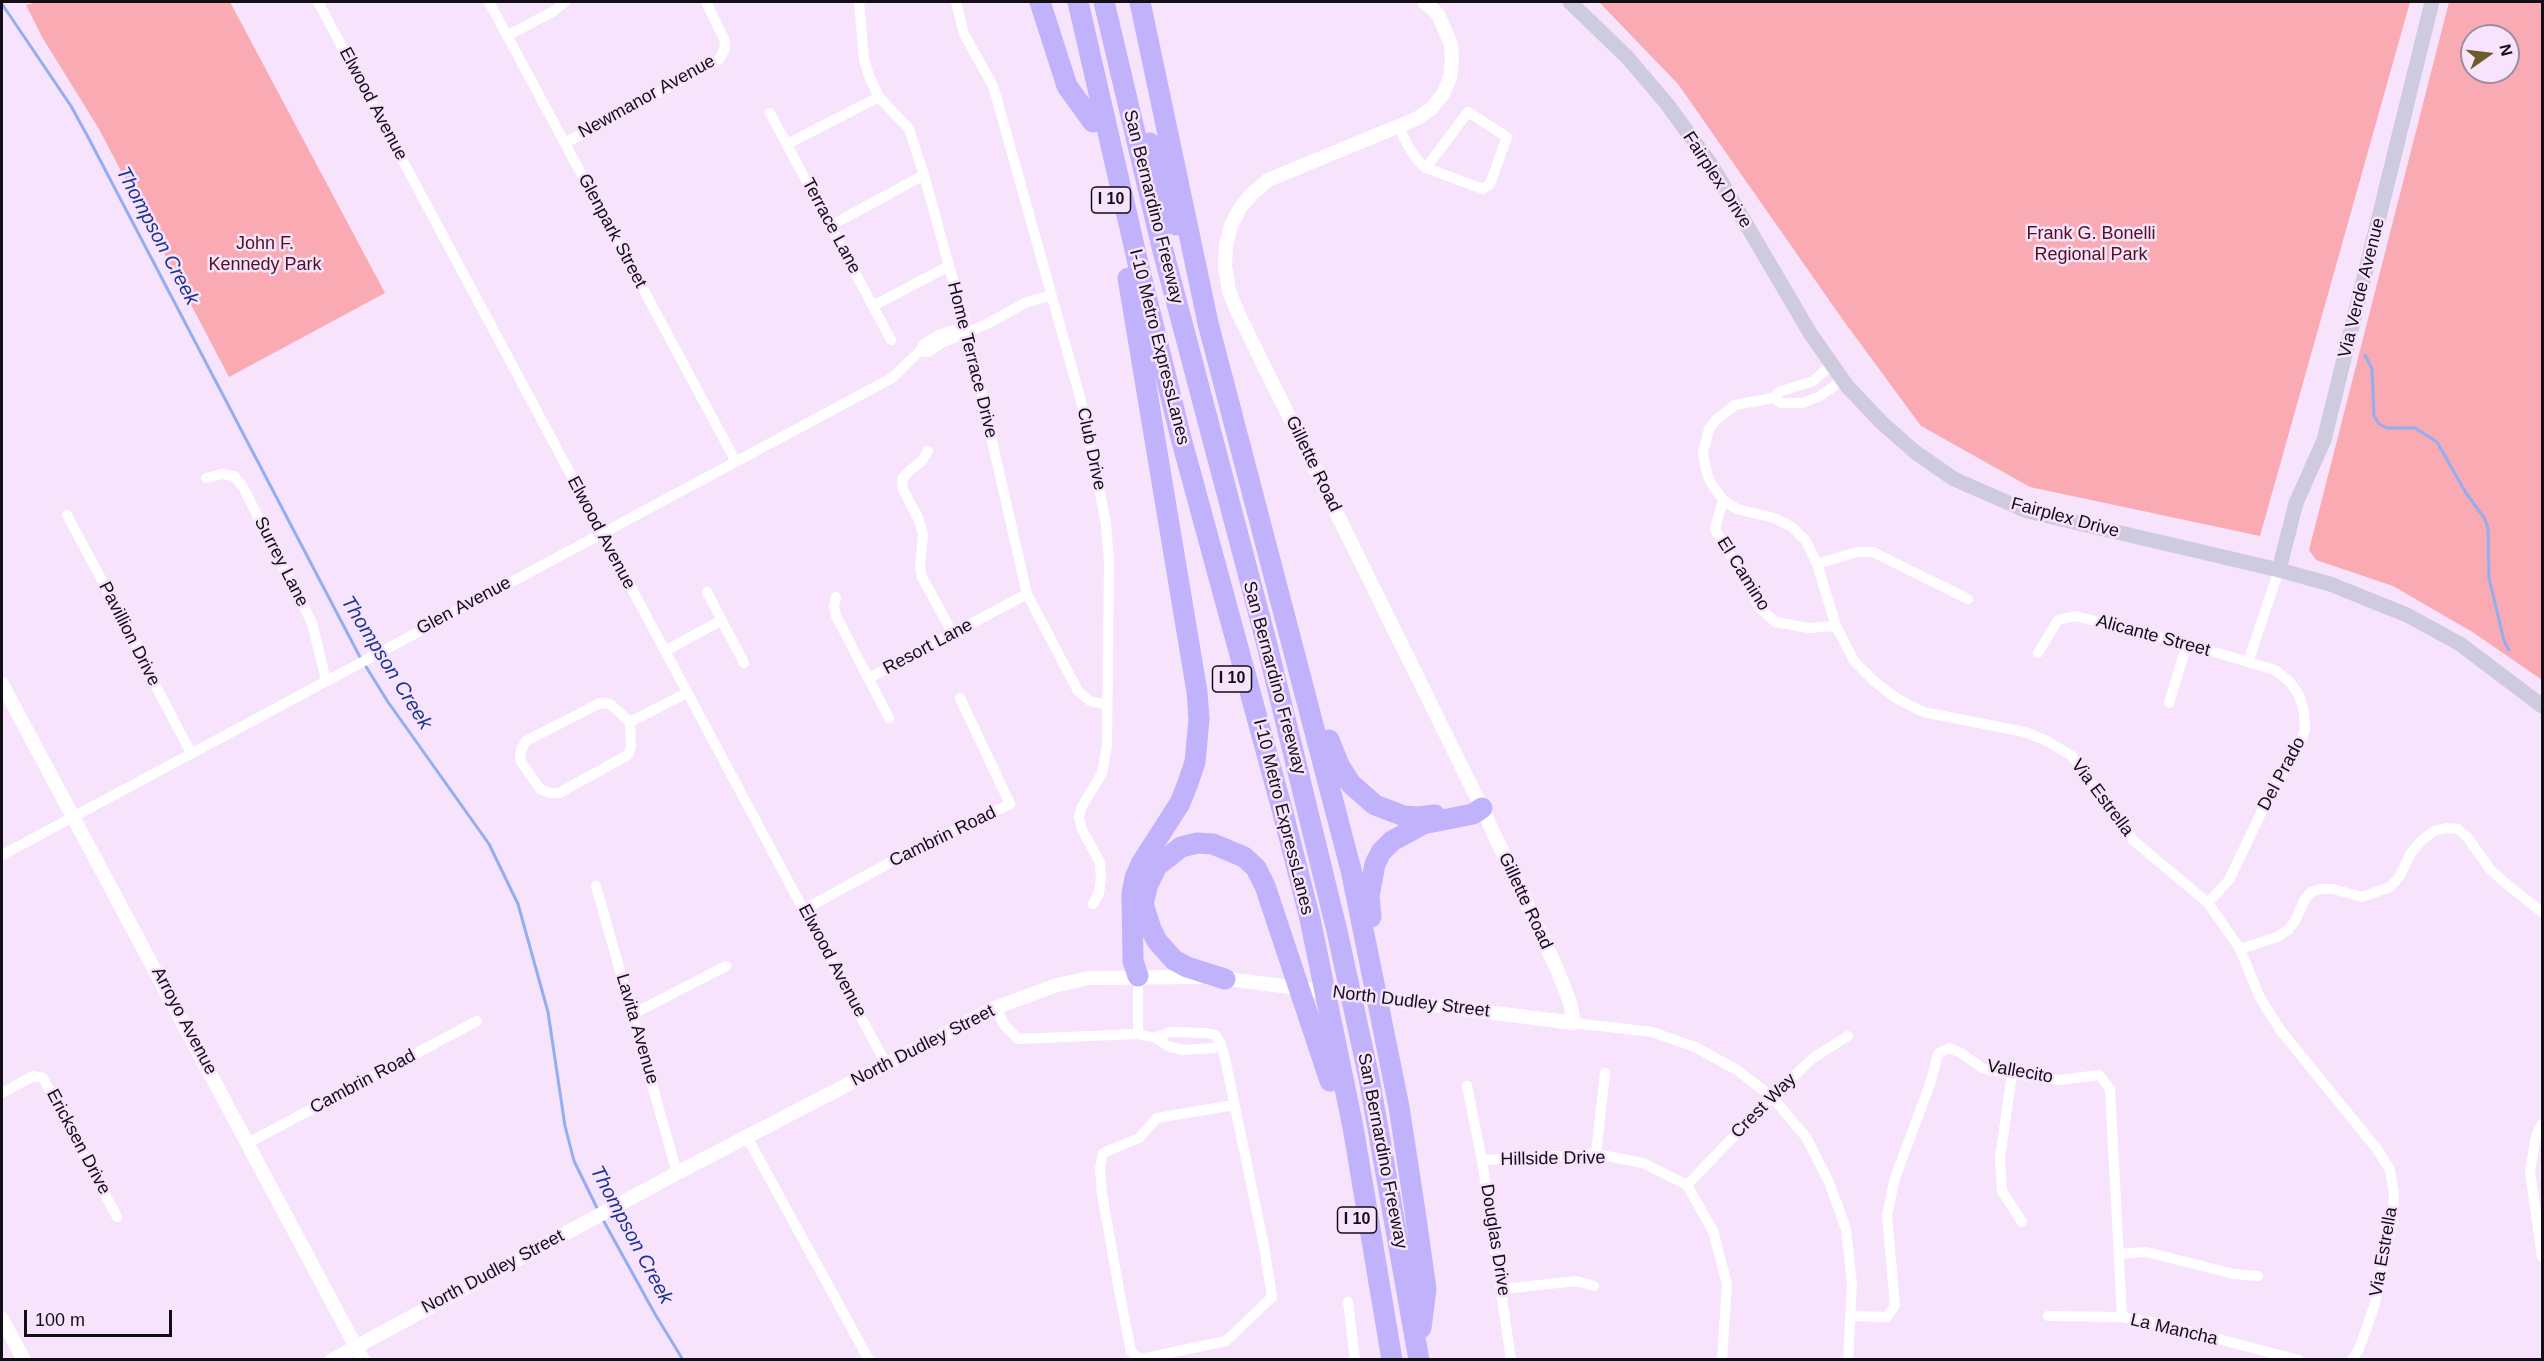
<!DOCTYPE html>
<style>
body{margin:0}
#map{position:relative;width:2544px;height:1361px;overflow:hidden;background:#f7e4fc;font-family:Arial,sans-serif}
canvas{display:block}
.frame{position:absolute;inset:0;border:3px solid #130d15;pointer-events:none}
.north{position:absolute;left:2460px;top:24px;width:60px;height:60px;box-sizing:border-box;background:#f7e4fc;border:2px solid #9c8ea0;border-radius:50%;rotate:76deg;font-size:16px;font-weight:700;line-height:24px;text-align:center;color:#130d15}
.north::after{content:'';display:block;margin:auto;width:21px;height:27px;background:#6c5c2a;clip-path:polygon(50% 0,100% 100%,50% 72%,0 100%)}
.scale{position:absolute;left:24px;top:1310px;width:148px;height:27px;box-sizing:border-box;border:3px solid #130d15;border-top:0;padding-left:8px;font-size:18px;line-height:21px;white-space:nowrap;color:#130d15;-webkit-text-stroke:4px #f7e4fc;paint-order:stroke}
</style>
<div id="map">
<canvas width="2544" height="1361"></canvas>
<div class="frame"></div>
<div class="north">N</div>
<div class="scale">100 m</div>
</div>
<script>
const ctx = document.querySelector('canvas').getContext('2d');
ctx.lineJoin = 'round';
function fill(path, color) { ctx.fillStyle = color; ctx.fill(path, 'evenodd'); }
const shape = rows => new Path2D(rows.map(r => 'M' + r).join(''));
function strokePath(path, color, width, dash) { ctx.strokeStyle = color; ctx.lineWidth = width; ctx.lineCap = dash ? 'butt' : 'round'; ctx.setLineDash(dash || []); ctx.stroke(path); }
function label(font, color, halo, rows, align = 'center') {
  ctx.font = font + ' Arial,sans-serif'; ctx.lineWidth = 5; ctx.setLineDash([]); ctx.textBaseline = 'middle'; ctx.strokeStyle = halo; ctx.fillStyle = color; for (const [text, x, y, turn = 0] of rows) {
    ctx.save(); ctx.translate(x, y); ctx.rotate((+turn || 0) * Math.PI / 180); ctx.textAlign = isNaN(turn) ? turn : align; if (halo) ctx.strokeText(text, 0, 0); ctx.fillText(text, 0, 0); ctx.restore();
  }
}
fill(shape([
 [38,2,230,2,385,293,229,377,99,129,42,37,26,5],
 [1599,2,2410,2,2260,536,2030,487,1921,426,1843,320,1678,84],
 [2449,2,2542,2,2542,680,2474,633,2393,586,2316,560,2309,550],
 [2472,36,2508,36,2508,72,2472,72]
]), '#f9aab2');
strokePath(shape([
 [2,4,71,106,88,137,361,659],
 [2365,355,2372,369,2374,416,2379,424,2387,428,2415,428,2437,442,2466,493,2485,519,2488,529,2489,578,2504,641,2509,650],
 [365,665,388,702,489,844,518,904,548,1012,565,1126,574,1161,599,1212],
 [602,1218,655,1314,683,1360]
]), '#92aef0', 3);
strokePath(shape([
 [318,2,886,1064],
 [489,2,735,460],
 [859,2,864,59,869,76,879,97,909,129,924,175,967,331,1027,594,1078,691,1090,701,1107,705],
 [956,2,964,34,993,86,998,103,1083,408,1106,524,1109,562,1107,746,1102,773,1081,808,1079,818,1082,829,1100,863,1101,879,1099,893,1093,904],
 [507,36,554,11,565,2],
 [770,113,891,340],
 [1399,127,1408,146,1418,161,1426,168,1483,189,1490,184,1507,137,1468,112,1426,168],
 [565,143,719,60,725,48,724,39,706,2],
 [787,144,879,97],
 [830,226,924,175],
 [873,306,949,266],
 [920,351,929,352,942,343,987,324,1025,303,1051,295],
 [1832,364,1813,381,1779,392,1773,398,1735,405,1716,420,1709,429,1703,453,1707,474,1712,485,1723,500,1737,509,1774,518,1792,527,1806,541,1817,564,1836,626,1854,661,1875,682,1896,698,1923,712,2025,732,2047,741,2072,756,2134,841,2208,903,2240,949,2260,998,2281,1031,2377,1149,2390,1170,2394,1195,2393,1220,2374,1307,2359,1349,2352,1360],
 [1773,398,1781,403,1803,403,1820,396,1843,380],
 [928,451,921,462,909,471,902,479,903,489,919,520,923,535,920,566,922,577,953,634],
 [206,478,222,474,234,476,243,487,312,623,326,680],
 [1723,500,1715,529,1761,609,1775,622,1809,628,1836,626],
 [67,515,135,642,150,675,191,753],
 [1817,564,1857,552,1873,552,1968,599],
 [707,592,744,663],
 [836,597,834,607,836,616,889,718],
 [665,651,722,620],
 [2038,653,2058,620,2075,616,2187,644,2275,670,2289,681,2299,695,2304,712,2305,730,2300,745,2275,784,2229,880,2208,903],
 [2248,662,2279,570],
 [869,678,1027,594],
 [600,703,610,704,630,722,631,747,628,755,559,793,549,793,540,789,520,760,521,750,526,741,600,703],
 [2169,703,2187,644],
 [630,722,687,693],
 [2,855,892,378,920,351,924,344,937,336,959,328,967,331],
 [596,886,677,1173],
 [805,909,902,856,1010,804,960,698],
 [2240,949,2277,937,2288,930,2295,921,2305,899,2311,892,2321,889,2333,889,2362,897,2390,887,2400,876,2410,854,2422,840,2434,831,2446,828,2458,829,2468,838,2490,869,2504,882,2542,912],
 [995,1008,1005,1026,1018,1039,1138,1034,1155,1038,1170,1047,1184,1050,1214,1048,1220,1043],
 [633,1014,726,966],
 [1574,1023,1652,1032,1695,1047,1737,1070,1772,1097,1806,1137,1829,1182,1846,1229,1852,1284,1848,1360],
 [1138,1034,1138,976],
 [1155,1038,1170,1032,1204,1033,1216,1035,1220,1043,1224,1054,1264,1246,1272,1297,1226,1341,1141,1359,1131,1352,1119,1290,1102,1194,1100,1169,1103,1153,1139,1138,1157,1118,1234,1105],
 [2012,1074,2000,1158,2002,1191,2022,1222],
 [1467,1086,1482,1160,1511,1360],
 [2,1093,33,1076,43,1078,117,1217],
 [2542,1124,2536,1136,2530,1171,2542,1257],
 [747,1137,869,1360],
 [248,1143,477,1021],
 [1596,1154,1605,1073],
 [1482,1160,1596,1154,1643,1163,1687,1185,1713,1231,1727,1284,1722,1360],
 [1687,1185,1772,1097,1813,1058,1848,1036],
 [2119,1254,2146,1252,2234,1274,2258,1276],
 [1503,1289,1576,1281,1594,1286],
 [1348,1302,1355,1360],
 [1850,1316,1887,1317,1895,1305,1887,1215,1895,1178,1930,1084,1938,1054,1949,1048,1961,1053,1982,1068,2012,1074,2059,1080,2099,1075,2110,1089,2122,1317],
 [2048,1316,2122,1317,2157,1323,2299,1360]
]), '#fff', 10);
strokePath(shape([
 [2,684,363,1360],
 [1219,978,1574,1023,1570,1002,1556,967,1482,808,1238,313,1229,291,1225,267,1226,245,1231,226,1240,208,1251,195,1268,180,1416,119,1431,109,1443,94,1450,78,1452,61,1451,44,1438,14,1424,2],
 [2,1319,24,1360],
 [332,1360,677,1173,995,1008,1057,985,1089,978,1200,977]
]), '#fff', 14);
strokePath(shape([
 [1570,2,1627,57,1667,104,1712,166,1810,333,1847,386,1881,422,1915,452,1954,479,2027,511,2279,570,2330,584,2407,615,2460,644,2542,706],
 [2279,570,2296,503,2324,440,2432,2]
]), '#cfcbde', 15);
strokePath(shape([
 [1040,2,1067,86,1093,122],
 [1078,2,1138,263,1181,438,1283,813,1310,919,1353,1127,1392,1360],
 [1104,2,1162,247,1267,645,1337,931,1369,1078,1419,1360],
 [1140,2,1208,323,1351,870,1399,1107,1415,1211,1426,1289,1421,1328],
 [1150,143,1176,225],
 [1128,278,1197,692,1199,719,1195,762,1188,783,1180,803,1141,864,1135,878,1132,894,1133,961,1138,976],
 [1329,740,1339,765,1351,784,1375,805,1404,816,1419,817,1435,815],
 [1143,904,1148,884,1157,866,1181,847,1197,843,1213,844,1244,857,1256,868,1265,886,1330,1081],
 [1143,904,1151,929,1157,941,1174,960,1187,967,1225,979],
 [1371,917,1369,896,1375,864,1381,852,1392,841,1423,824,1473,814,1482,808]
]), '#c1b2fc', 21);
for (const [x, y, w] of [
 [1111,200,39],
 [1232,679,39],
 [1357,1220,39]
]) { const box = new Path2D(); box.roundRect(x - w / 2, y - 13, w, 26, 4.5); ctx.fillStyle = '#f7e4fc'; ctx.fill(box); strokePath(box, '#130d15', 1.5); }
label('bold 16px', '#130d15', null, [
 ["I 10",1111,200],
 ["I 10",1232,679],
 ["I 10",1357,1220]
]);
label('18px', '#130d15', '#f7e4fc', [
 ["Newmanor Avenue",647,97,-29],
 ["Elwood Avenue",373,104,62],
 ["Fairplex Drive",1717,180,57],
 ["San Bernardino Freeway",1153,207,76],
 ["Terrace Lane",831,226,62],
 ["Glenpark Street",612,231,62],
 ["Via Verde Avenue",2362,288,-76],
 ["I-10 Metro ExpressLanes",1159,347,76],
 ["Home Terrace Drive",972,360,76],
 ["Club Drive",1091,449,78],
 ["Gillette Road",1313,464,64],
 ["Fairplex Drive",2065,518,15],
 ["Elwood Avenue",601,533,62],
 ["Surrey Lane",281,562,63],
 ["El Camino",1743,574,58],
 ["Glen Avenue",464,606,-28],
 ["Pavillion Drive",129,634,63],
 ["Alicante Street",2153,636,15],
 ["Resort Lane",928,647,-28],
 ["San Bernardino Freeway",1274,678,75],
 ["Del Prado",2282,774,-62],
 ["Via Estrella",2102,798,53],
 ["I-10 Metro ExpressLanes",1283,817,76],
 ["Cambrin Road",943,837,-26],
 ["Gillette Road",1525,901,65],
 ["Elwood Avenue",832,961,62],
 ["North Dudley Street",1411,1002,7],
 ["Arroyo Avenue",184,1021,62],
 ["Lavita Avenue",637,1029,74],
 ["North Dudley Street",923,1046,-27],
 ["Vallecito",2020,1072,10],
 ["Cambrin Road",363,1082,-28],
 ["Crest Way",1764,1106,-45],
 ["Ericksen Drive",78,1142,62],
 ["San Bernardino Freeway",1382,1151,79],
 ["Hillside Drive",1553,1159,-1],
 ["Douglas Drive",1495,1240,81],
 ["Via Estrella",2384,1252,-80],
 ["North Dudley Street",493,1272,-28],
 ["La Mancha",2174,1330,13]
]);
label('18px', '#51111f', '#f7e4fc', [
 ["Frank G. Bonelli",2091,234],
 ["Regional Park",2091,255],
 ["John F.",265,244],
 ["Kennedy Park",265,265]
]);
label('italic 20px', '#1b3692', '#f7e4fc', [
 ["Thompson Creek",157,236,62],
 ["Thompson Creek",386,663,58],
 ["Thompson Creek",631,1235,62]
]);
</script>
